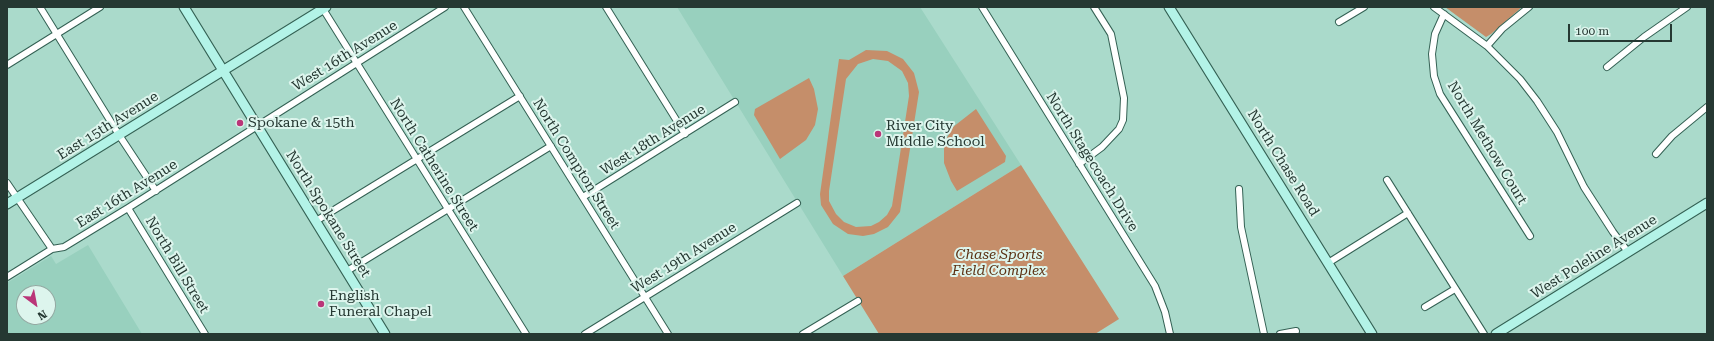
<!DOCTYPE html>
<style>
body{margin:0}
#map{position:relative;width:1714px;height:341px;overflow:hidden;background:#aadacb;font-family:"Roboto Serif",serif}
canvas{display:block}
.frame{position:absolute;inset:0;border:8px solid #253832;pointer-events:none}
.north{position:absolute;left:16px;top:285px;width:40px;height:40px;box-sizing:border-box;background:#ddf5ed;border:1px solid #93a9a2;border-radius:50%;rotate:148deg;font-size:11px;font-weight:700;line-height:16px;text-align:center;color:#253832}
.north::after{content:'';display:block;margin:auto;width:14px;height:18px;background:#ba3578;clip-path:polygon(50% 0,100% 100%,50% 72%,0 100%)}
.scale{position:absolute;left:1568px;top:24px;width:104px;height:18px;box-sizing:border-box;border:2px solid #253832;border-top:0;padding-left:5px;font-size:12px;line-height:14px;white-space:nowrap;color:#253832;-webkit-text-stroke:3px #ddf5ed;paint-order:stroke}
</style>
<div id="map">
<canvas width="1714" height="341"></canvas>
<div class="frame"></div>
<div class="north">N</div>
<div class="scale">100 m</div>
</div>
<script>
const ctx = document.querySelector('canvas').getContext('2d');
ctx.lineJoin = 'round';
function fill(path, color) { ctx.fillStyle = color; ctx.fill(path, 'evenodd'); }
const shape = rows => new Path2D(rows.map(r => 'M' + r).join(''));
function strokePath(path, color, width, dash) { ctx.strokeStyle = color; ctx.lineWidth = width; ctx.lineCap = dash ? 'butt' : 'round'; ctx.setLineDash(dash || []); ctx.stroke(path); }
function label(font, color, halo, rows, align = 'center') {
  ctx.font = font + ' "Roboto Serif",serif'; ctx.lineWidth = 4; ctx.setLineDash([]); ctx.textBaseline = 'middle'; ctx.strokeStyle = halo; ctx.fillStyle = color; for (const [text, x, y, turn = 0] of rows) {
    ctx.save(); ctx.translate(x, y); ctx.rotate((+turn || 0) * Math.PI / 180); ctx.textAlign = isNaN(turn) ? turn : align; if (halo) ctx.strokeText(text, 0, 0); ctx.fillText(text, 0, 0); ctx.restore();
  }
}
fill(shape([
 [677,7,920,7,1021,165,843,276],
 [88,245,142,334,7,334,7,283,51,256,56,264],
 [24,293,48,293,48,317,24,317]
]), '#98d0be');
fill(shape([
 [1445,7,1522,7,1491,34,1486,37],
 [866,50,887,51,903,59,914,73,919,92,900,212,888,227,874,234,863,236,848,234,833,224,821,205,820,194,839,59,849,60],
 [873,59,888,61,902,71,908,83,909,96,892,206,887,215,879,222,871,226,856,227,844,222,836,214,829,201,829,191,846,79,858,64],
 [809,78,814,89,818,109,815,125,806,140,780,159,754,115,755,109],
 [976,109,1006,156,1005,162,957,191,951,181,944,163,944,143,953,127],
 [1021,165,1119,319,1095,334,879,334,843,276]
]), '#c58e6a');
const street = shape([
 [40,7,119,135,156,191],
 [464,7,668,334],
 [606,7,685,134],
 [982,7,1155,286,1165,312,1170,334],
 [1434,7,1487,46,1520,79,1537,101,1557,132,1584,187,1613,232,1628,252],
 [323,9,526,334],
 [1444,14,1435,34,1432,54,1434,76,1440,94,1530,236],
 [1339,22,1364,7],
 [1487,46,1502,29,1529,7],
 [7,65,100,7],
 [1607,67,1644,37,1687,7],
 [1656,154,1672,136,1707,107],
 [1079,164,1102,147,1119,129,1123,120,1124,98,1111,34,1094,7],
 [1387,180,1484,334],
 [7,183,52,249],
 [1239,189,1241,227,1264,334],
 [583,197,735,102],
 [128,208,205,334],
 [316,221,520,96],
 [1328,263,1408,213],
 [347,271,551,146],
 [7,277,52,249,64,247,128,208,445,7],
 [1425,307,1455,289],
 [585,334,797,203],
 [803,334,858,301],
 [1280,334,1296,331]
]);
const secondary = shape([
 [184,7,385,334],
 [1169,7,1372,334],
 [7,204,326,7],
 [1496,334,1707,203]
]);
strokePath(street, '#346154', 8);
strokePath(secondary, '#346154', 11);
strokePath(street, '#fff', 6);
strokePath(secondary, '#b3f3e7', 9);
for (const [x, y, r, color] of [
 [240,123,4,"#ba3578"],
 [878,134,4,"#ba3578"],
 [321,304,4,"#ba3578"]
]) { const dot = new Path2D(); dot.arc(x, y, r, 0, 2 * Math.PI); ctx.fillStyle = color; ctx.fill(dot); strokePath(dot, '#ddf5ed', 1.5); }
label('14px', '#253832', '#ddf5ed', [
 ["West 16th Avenue",345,56,-32],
 ["East 15th Avenue",108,126,-32],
 ["West 18th Avenue",653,140,-32],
 ["North Methow Court",1487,143,59],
 ["North Stagecoach Drive",1092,162,58],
 ["North Chase Road",1283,163,58],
 ["North Compton Street",576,164,58],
 ["North Catherine Street",434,165,58],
 ["East 16th Avenue",127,194,-32],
 ["North Spokane Street",328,214,58],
 ["West Poleline Avenue",1594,257,-32],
 ["West 19th Avenue",684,258,-32],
 ["North Bill Street",177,265,59]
]);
label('14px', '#253832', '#ddf5ed', [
 ["Spokane & 15th",248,123],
 ["River City",886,126],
 ["Middle School",886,142],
 ["English",329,296],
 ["Funeral Chapel",329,312]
], 'left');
label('italic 14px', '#5c3214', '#ddf5ed', [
 ["Chase Sports",999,255],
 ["Field Complex",999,271]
]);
</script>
